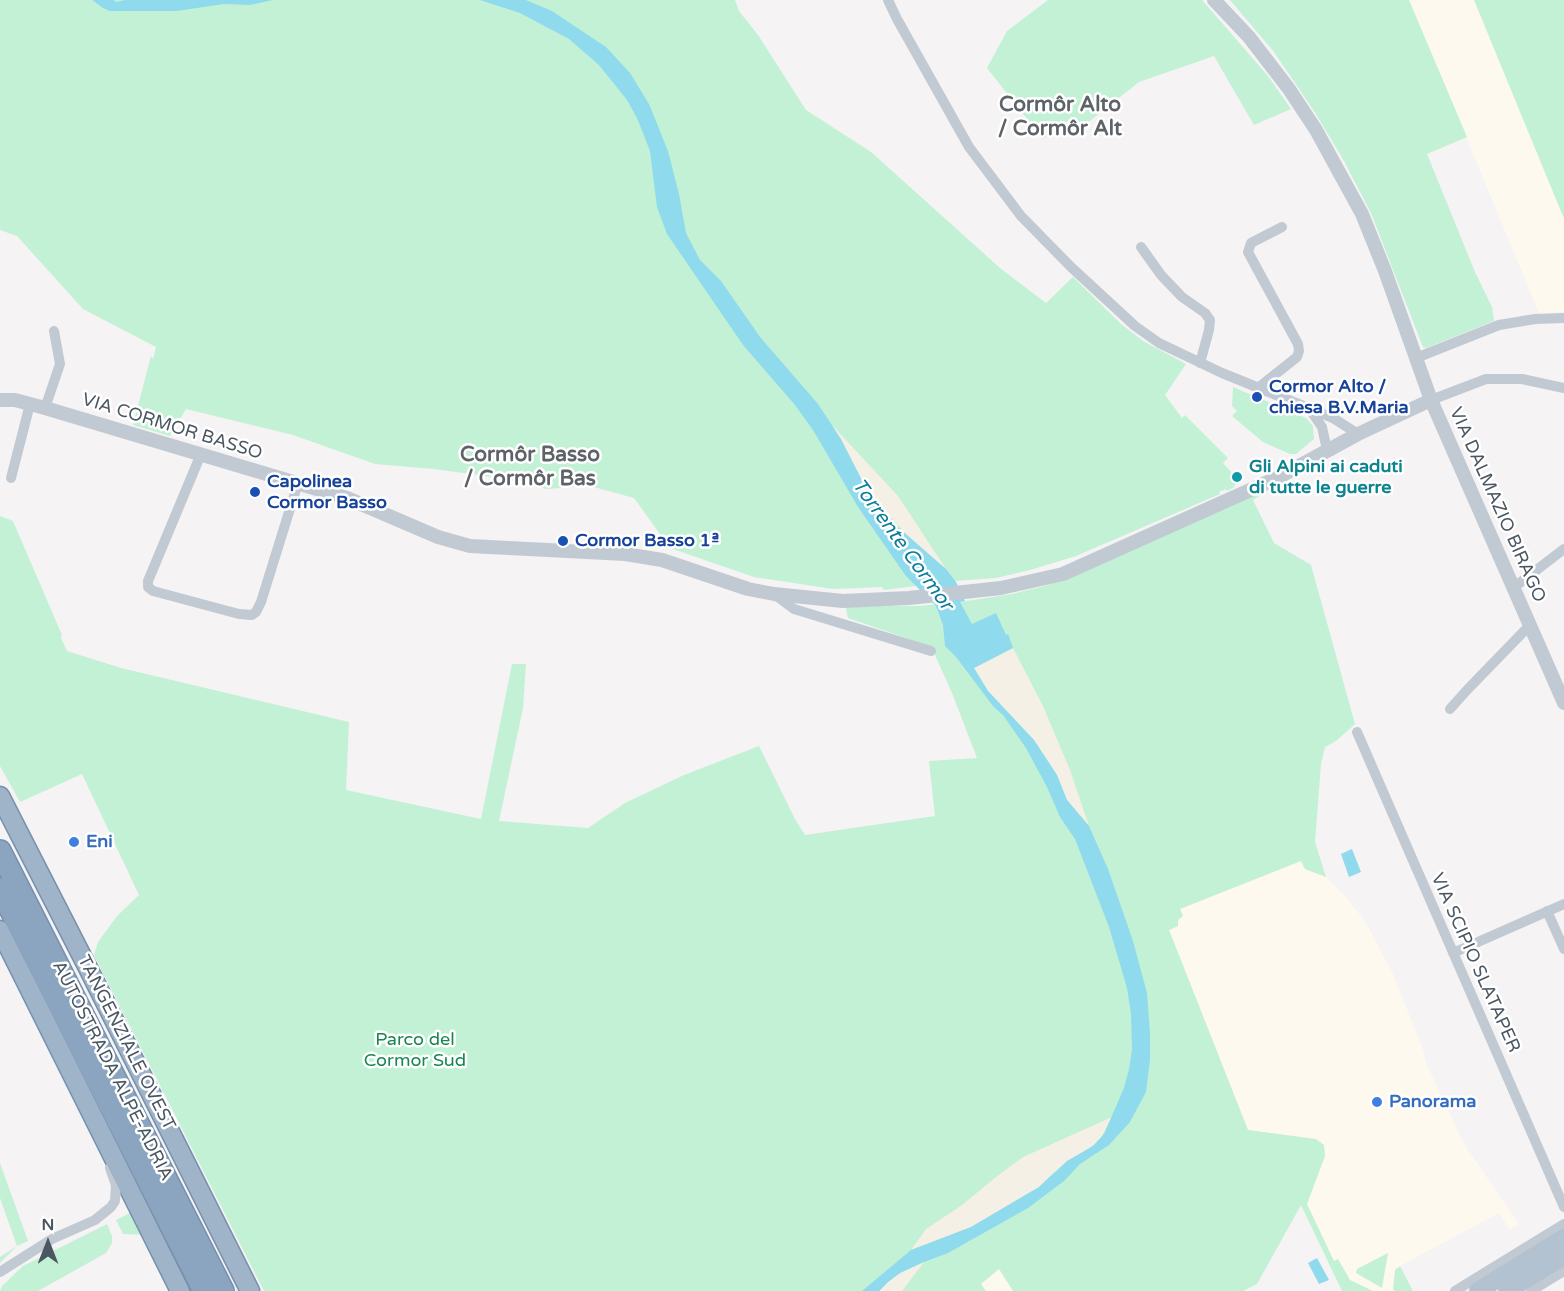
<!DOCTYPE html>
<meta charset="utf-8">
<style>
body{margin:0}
#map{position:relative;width:1564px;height:1291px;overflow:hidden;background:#f5f3f3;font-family:"Varela Round",sans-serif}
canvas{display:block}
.north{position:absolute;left:18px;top:1213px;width:60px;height:60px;-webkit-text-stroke:4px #fff;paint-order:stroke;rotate:0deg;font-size:16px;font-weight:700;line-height:24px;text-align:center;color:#4a5661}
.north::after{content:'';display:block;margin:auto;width:21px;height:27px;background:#4a5661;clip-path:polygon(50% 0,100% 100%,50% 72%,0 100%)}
</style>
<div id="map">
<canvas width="1564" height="1291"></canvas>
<div class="north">N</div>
</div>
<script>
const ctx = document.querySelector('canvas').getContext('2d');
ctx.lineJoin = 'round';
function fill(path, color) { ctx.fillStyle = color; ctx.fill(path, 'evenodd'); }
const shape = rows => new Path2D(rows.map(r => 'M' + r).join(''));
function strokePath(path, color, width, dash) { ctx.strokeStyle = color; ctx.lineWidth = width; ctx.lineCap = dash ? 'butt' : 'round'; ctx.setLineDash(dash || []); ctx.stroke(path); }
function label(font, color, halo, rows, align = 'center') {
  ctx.font = font + ' "Varela Round",sans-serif'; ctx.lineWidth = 5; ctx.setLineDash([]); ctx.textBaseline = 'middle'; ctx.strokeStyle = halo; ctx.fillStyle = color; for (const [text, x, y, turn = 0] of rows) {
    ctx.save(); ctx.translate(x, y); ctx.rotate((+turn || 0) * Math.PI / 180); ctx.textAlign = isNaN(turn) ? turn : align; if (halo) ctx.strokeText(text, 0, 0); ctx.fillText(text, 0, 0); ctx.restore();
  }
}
fill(shape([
 [1409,0,1474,0,1564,218,1564,312,1539,313],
 [1301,861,1305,869,1326,877,1346,897,1365,921,1393,974,1422,1047,1427,1065,1464,1144,1519,1224,1510,1230,1499,1213,1400,1266,1413,1291,1348,1291,1307,1204,1325,1156,1324,1145,1316,1139,1248,1130,1169,929,1178,925,1180,909],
 [999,1268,1013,1291,973,1291]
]), '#fdf9ef');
fill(shape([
 [0,0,735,0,739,11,758,35,806,110,871,152,1000,268,1046,303,1073,277,1121,324,1143,341,1186,364,1165,395,1182,418,1185,415,1228,458,1223,463,1232,473,1236,483,1234,487,1227,491,1226,489,1219,492,1220,494,1076,556,1030,570,996,578,955,581,884,590,882,587,833,589,754,577,670,548,634,498,590,486,546,489,507,479,434,469,375,464,293,435,186,409,170,436,133,425,151,356,153,359,156,347,83,309,17,236,0,230],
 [1048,0,1202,0,1268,76,1291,109,1254,125,1214,56,1139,82,1077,131,1068,121,1043,139,987,68,1007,31],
 [1230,0,1409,0,1467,137,1427,154,1475,272,1492,307,1494,321,1426,348,1423,347,1371,213,1344,161,1316,114,1274,52],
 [1474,0,1564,0,1564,218,1560,209],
 [1233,387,1306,418,1313,426,1314,439,1296,454,1290,454,1263,442,1232,416,1237,411,1232,406],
 [1280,482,1253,500,1274,543,1311,565,1355,724,1336,741,1325,747,1321,764,1315,842,1326,877,1305,869,1301,861,1180,909,1183,916,1178,920,1178,926,1169,930,1248,1130,1316,1139,1324,1145,1325,1156,1307,1204,1334,1261,1338,1259,1350,1280,1373,1291,1342,1291,1301,1205,1257,1284,1243,1291,1013,1291,999,1269,981,1284,986,1291,264,1291,94,955,98,942,117,916,139,895,82,774,20,802,0,766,0,516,13,521,62,635,61,638,67,651,121,668,349,722,346,790,481,819,512,664,526,664,523,708,499,821,588,828,625,803,684,775,759,746,795,819,805,835,935,816,929,761,977,758,952,693,934,653,910,642,909,639,848,618,846,609,848,606,919,606,960,602,1012,594,1044,586,1066,578],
 [0,1163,28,1241,17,1246,0,1263,0,1257,17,1246,0,1198],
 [130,1213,136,1216,145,1235,123,1234,116,1220],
 [107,1224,112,1236,112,1243,106,1253,38,1291,0,1291,2,1286,23,1266],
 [1388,1253,1382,1288,1356,1273,1357,1269],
 [1400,1266,1413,1291,1395,1291,1393,1289,1395,1270]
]), '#c3f1d5');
fill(shape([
 [832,425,898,496,946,569,914,543,868,492],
 [1013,648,1043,706,1070,770,1089,826,1067,800,1057,775,1034,740,988,691,974,668],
 [1112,1117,1099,1141,1052,1174,1039,1187,971,1227,911,1250,926,1229,962,1205,996,1177,1023,1157],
 [924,1262,902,1291,879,1291,888,1282,900,1273]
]), '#f5f0e5');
fill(shape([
 [92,0,113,0,117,2,125,0,273,0,250,5,224,4,177,11,110,11,103,8],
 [480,0,526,0,552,11,606,47,630,73,649,104,668,151,679,194,686,233,700,260,721,281,760,337,818,404,841,439,868,492,899,528,946,569,956,582,965,601,960,602,972,624,996,613,1006,635,1008,634,1013,648,974,668,988,691,1034,740,1057,775,1067,800,1089,826,1108,869,1133,941,1147,993,1150,1033,1150,1060,1146,1092,1130,1122,1109,1145,1080,1164,1064,1181,1028,1208,948,1253,924,1262,900,1273,888,1282,879,1291,862,1291,911,1250,971,1227,1039,1187,1067,1161,1093,1146,1104,1134,1124,1088,1129,1069,1132,1049,1131,1014,1127,988,1109,927,1075,839,1060,817,1047,787,1026,748,1003,715,993,706,956,657,945,646,943,625,936,606,906,576,858,507,813,430,795,405,743,345,667,234,657,207,650,151,637,118,627,100,599,65,569,39,520,13],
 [1352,849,1361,872,1349,877,1341,854],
 [1317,1258,1329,1280,1319,1284,1308,1263]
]), '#90daee');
const trunk = shape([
 [0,796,89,970,250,1291],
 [0,930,180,1291]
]);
const motorway = shape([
 [0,851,223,1291],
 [0,889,204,1291]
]);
strokePath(trunk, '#7690ad', 21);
strokePath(motorway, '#7690ad', 24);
strokePath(shape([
 [888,0,897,19,969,147,1021,216,1071,267,1135,326,1159,343,1222,373,1333,418,1358,434],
 [1141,247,1161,275,1182,297,1205,313,1210,320,1209,330,1200,363],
 [1416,358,1499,325,1535,319,1564,318],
 [1258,388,1297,357,1299,351,1298,344,1248,252,1251,243,1282,227],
 [1431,400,1486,379,1522,379,1564,388],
 [45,408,60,364,54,331],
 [1311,411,1322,427,1327,450],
 [201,454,148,581,148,587,153,591,239,614,252,615,256,612,261,602,298,483],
 [11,478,30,404],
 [1513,588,1564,549],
 [774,594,794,609,931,651],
 [1450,709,1467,690,1530,625],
 [1357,732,1564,1207],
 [1547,911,1564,949],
 [1453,953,1564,904],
 [0,1272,52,1239,95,1220,111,1207,115,1201,116,1185,110,1168],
 [1455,1291,1564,1224],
 [1531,1291,1564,1271]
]), '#c1cad2', 10);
strokePath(shape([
 [1214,0,1249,37,1289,89,1316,130,1362,214,1385,271,1431,400,1564,703],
 [0,400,15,400,45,408,347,498,438,537,470,546,625,554,662,560,748,589,774,594,843,601,909,598,1001,588,1063,574,1277,478,1358,434,1431,400]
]), '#c1cad2', 14);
strokePath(shape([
 [1478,1291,1564,1238],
 [1507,1291,1564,1256]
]), '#b3c2d1', 18);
strokePath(trunk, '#9fb4c9', 18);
strokePath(motorway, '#8ba5c1', 21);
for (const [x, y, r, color] of [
 [1257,397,6,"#1a4fb4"],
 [1237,477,6,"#0f9aa8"],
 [255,492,6,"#1a4fb4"],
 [563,541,6,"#1a4fb4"],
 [74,842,6,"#3f7fe0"],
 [1377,1102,6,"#3f7fe0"]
]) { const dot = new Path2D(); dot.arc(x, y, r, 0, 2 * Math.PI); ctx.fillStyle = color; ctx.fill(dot); strokePath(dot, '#fff', 2); }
label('bold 18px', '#164399', '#fff', [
 ["Cormor Alto /",1269,387],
 ["chiesa B.V.Maria",1269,408],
 ["Capolinea",267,482],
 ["Cormor Basso",267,503],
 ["Cormor Basso 1ª",575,541]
], 'left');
label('18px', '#4a5661', '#fff', [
 ["VIA CORMOR BASSO",172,427,17],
 ["VIA DALMAZIO BIRAGO",1497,505,66],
 ["VIA SCIPIO SLATAPER",1475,963,66],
 ["TANGENZIALE OVEST",126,1043,63],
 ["AUTOSTRADA ALPE-ADRIA",112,1071,63]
]);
label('bold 18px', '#0d838f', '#fff', [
 ["Gli Alpini ai caduti",1249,467],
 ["di tutte le guerre",1249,488]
], 'left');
label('bold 18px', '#366cbe', '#fff', [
 ["Eni",86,842],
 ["Panorama",1389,1102]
], 'left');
label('18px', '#17864f', '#fff', [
 ["Parco del",415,1040],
 ["Cormor Sud",415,1061]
]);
label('italic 20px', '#0c7c9b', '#fff', [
 ["Torrente Cormor",902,545,54]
]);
label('bold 21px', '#5f6368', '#fff', [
 ["Cormôr Alto",1060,105],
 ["/ Cormôr Alt",1060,129],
 ["Cormôr Basso",530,455],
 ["/ Cormôr Bas",530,479]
]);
</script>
